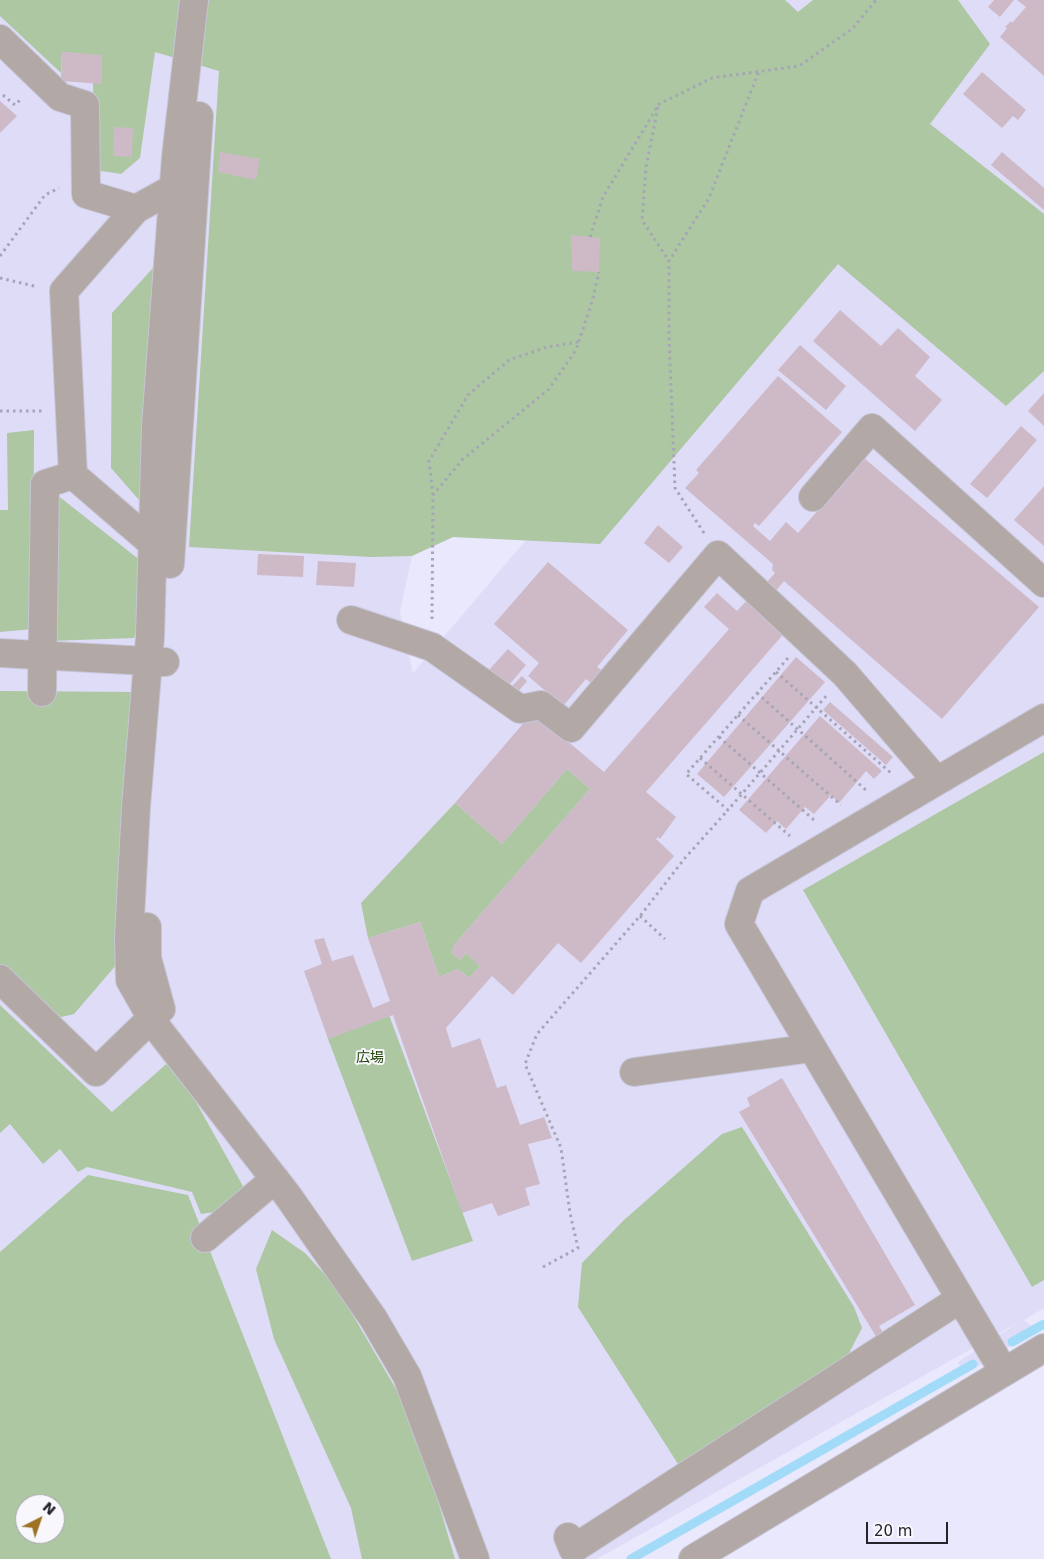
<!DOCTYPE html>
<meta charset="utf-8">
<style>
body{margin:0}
#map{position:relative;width:1044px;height:1559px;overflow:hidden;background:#eae8fd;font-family:"DejaVu Sans",sans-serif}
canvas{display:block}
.north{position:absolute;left:15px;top:1494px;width:50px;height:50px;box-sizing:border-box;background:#f8f7fc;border:1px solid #a3a2a8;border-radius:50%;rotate:41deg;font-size:14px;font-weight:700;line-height:20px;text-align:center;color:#24232b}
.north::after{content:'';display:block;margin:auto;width:18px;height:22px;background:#9e7222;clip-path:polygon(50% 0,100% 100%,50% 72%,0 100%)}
.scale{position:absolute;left:866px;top:1522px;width:82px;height:22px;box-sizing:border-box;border:2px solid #24232b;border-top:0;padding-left:6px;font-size:15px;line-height:18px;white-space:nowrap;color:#24232b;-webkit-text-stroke:4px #f8f7fc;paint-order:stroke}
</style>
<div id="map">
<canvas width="1044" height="1559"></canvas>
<div class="north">N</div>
<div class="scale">20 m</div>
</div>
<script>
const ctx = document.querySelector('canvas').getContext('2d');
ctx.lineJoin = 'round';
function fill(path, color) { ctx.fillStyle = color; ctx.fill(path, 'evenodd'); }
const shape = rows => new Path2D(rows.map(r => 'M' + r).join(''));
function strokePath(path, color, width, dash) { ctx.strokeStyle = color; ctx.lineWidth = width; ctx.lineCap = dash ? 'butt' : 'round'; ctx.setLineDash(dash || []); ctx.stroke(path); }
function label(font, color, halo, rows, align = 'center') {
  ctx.font = font + ' "DejaVu Sans","Noto Sans JP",sans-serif'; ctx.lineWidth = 4; ctx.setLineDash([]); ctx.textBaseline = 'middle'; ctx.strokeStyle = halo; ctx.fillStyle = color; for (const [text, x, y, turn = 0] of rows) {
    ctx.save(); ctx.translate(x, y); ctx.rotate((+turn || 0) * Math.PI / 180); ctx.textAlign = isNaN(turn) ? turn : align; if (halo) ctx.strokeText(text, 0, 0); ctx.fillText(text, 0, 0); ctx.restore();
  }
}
fill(shape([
 [0,0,1044,0,1044,1308,1024,1320,1036,1330,964,1375,958,1362,1021,1321,597,1559,0,1559],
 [453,537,526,540,413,673,400,611,412,556],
 [25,1504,55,1504,55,1534,25,1534]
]), '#dfdcf8');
fill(shape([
 [0,0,785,0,798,12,813,0,958,0,990,44,930,124,1044,214,1044,371,1006,406,838,264,600,544,453,537,412,556,371,557,189,547,219,71,155,52,140,158,121,174,95,170,93,83,102,83,102,56,62,52,61,73,0,16],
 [163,257,140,501,111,468,112,313],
 [34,430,33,629,0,632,0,510,8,510,7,433],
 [52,491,141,561,141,619,134,638,49,641],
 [0,691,135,692,117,964,74,1014,53,1019,0,967],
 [1044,752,1044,1280,1032,1287,803,890],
 [567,769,590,789,454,945,455,947,451,952,460,960,466,953,480,966,469,978,458,969,439,977,420,922,368,938,361,903,455,803,502,844],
 [0,1005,112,1112,172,1059,244,1188,221,1211,201,1214,192,1192,87,1167,78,1172,60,1149,43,1164,10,1124,0,1133],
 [389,1015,473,1241,412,1261,328,1039],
 [742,1127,854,1307,862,1328,848,1355,678,1464,578,1307,582,1263,624,1220,722,1134],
 [88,1175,188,1195,331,1559,0,1559,0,1252],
 [25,1504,55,1504,55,1534,25,1534],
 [272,1230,305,1253,337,1288,414,1420,455,1559,362,1559,351,1508,274,1339,256,1269]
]), '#acc7a1');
strokePath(shape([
 [1012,1342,1044,1324],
 [631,1559,973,1364]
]), '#a2dbf8', 9);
fill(shape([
 [994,0,1014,0,1000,17,988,7],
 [1017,0,1044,0,1044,76,1000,37,1007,28,1005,27,1011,21,1012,23,1026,7],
 [62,52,102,55,102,84,61,81],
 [982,72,1026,110,1018,120,1013,116,1002,128,963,94],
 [0,101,17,116,0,133],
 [114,127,133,128,132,157,113,156],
 [220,152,260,159,256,180,218,172],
 [1002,152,1044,188,1044,210,991,165],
 [571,235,600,238,599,272,572,271],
 [840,310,881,346,898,328,930,357,915,376,942,400,915,431,813,341],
 [800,345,846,386,826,410,778,370],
 [778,376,842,432,759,526,755,523,753,526,770,541,786,522,798,533,864,458,1039,607,942,719,784,581,762,608,787,630,646,792,676,817,660,839,658,837,656,839,674,856,581,963,558,943,513,995,492,976,446,1028,452,1048,480,1038,497,1088,506,1085,520,1125,544,1117,552,1138,528,1144,540,1184,525,1188,530,1205,498,1216,492,1203,462,1213,393,1015,328,1039,304,971,322,964,314,940,324,938,332,961,353,955,373,1008,390,1001,368,938,420,922,439,977,458,969,469,978,480,966,466,953,460,960,451,952,455,947,454,945,590,789,567,769,502,844,455,803,533,712,604,772,729,629,704,607,717,593,737,611,750,597,752,599,775,573,772,570,773,564,685,488,699,473,696,470],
 [1044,393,1044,426,1028,411],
 [1021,426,1037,440,987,498,970,484],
 [1044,486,1044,546,1014,520],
 [658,525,683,547,669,563,644,543],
 [258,554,304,556,303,577,257,575],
 [318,561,356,563,354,587,316,585],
 [548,562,628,630,597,667,603,671,592,684,586,679,563,706,528,676,539,663,494,624],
 [508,649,526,665,508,686,489,670],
 [796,657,825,682,724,797,697,774],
 [522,676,527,681,517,693,511,687],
 [830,702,893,757,886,765,823,710],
 [820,716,882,771,874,779,866,771,839,803,831,795,814,814,805,807,786,829,777,821,766,833,739,810],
 [782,1078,915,1305,879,1326,884,1334,877,1338,739,1112,750,1106,747,1098]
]), '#cebac7');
const minor = shape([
 [194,0,176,157,156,426,150,637,136,807,129,937,130,980,158,1029,288,1196,373,1318,407,1376,475,1559],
 [0,39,60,97,85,105,86,194,136,209],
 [813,497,872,428,1044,583],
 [153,544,73,475,64,291,136,209,174,188],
 [170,564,199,116],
 [351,620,432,647,520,709,541,705,571,728,718,555,845,674,937,781],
 [0,653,165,662],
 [42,692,45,484,73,475],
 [0,979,96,1072,161,1009,147,958,147,927],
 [634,1072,812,1048],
 [205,1238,275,1179],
 [1004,1372,739,924,750,891,1044,718],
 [568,1537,573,1549,960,1299],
 [693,1559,1044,1348]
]);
strokePath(minor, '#c6c5d7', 30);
strokePath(shape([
 [3,95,15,105,21,99],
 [658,107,646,167,642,220,669,261],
 [590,237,603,197,659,104,712,78,799,66,852,29,876,0],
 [0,256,45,195,59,188],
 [0,278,38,287],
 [0,411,42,411],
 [433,495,429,461,468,395,509,360,547,347,578,342],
 [704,533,675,488,669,336,669,261,709,198,759,71],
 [432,619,433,495,462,460,549,389,576,350,592,302,599,272],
 [788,658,686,774,728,810,827,695],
 [776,672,892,774],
 [757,693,867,791],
 [738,715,841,805],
 [719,737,814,820],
 [700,758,790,836],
 [640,916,665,939],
 [543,1267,578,1248,570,1213,561,1148,525,1064,537,1034,640,916,685,858,728,810]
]), '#a6a5b5', 3, [2.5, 4]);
strokePath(minor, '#b2a8a5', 28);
label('14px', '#1f4206', '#f8f7fc', [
 ["広場",370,1058]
]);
</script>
